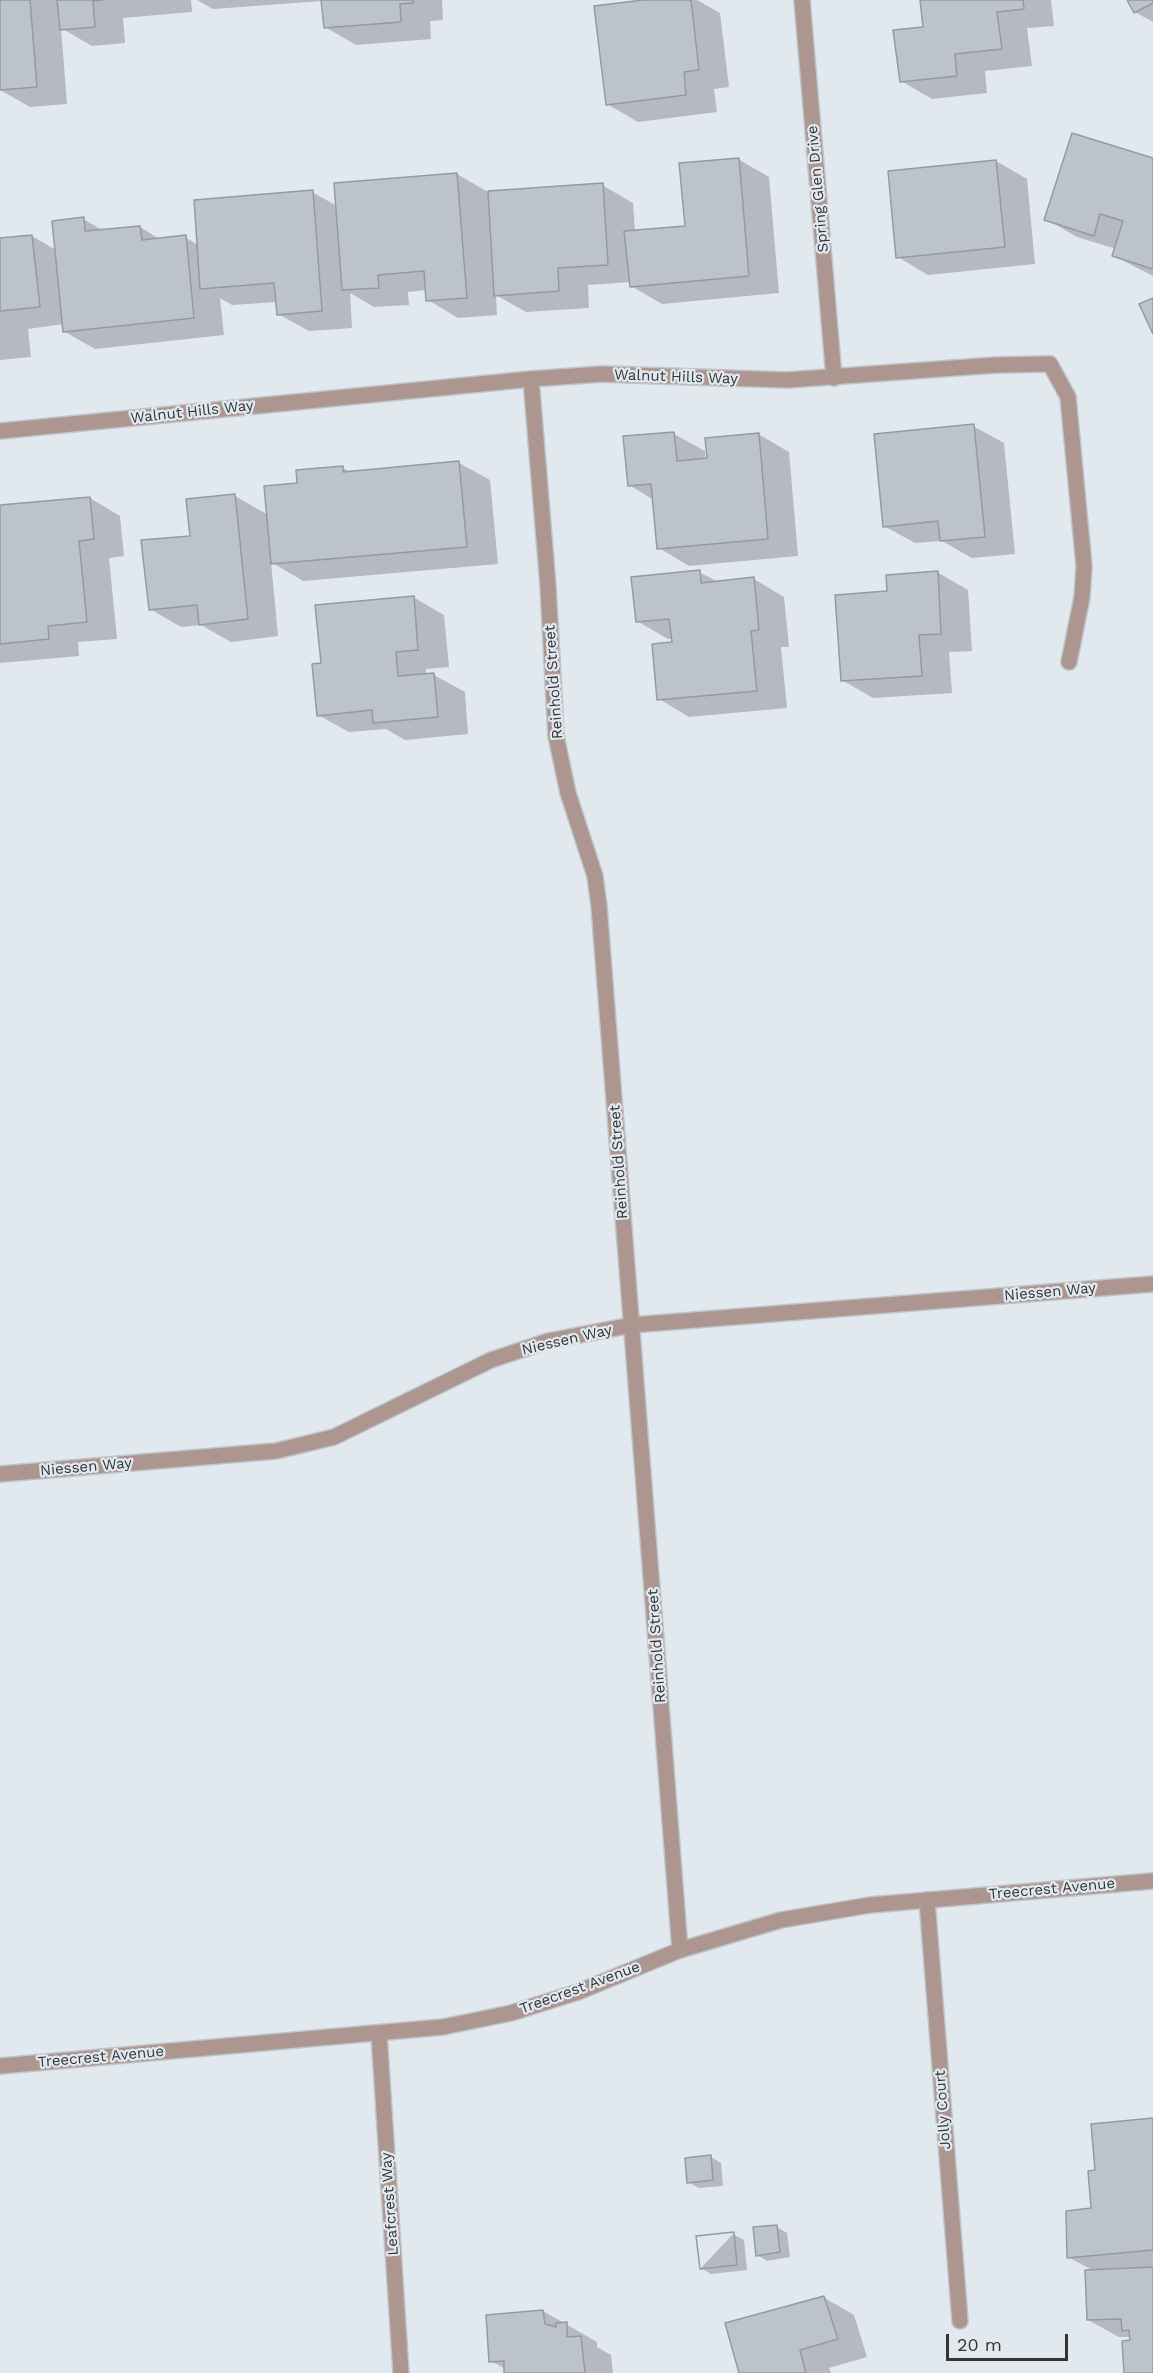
<!DOCTYPE html>
<style>
body{margin:0}
#map{position:relative;width:1153px;height:2373px;overflow:hidden;background:#e1e9ef;font-family:"Work Sans",sans-serif}
canvas{display:block}
.scale{position:absolute;left:946px;top:2334px;width:122px;height:27px;box-sizing:border-box;border:3px solid #323437;border-top:0;padding-left:8px;font-size:18px;line-height:21px;white-space:nowrap;color:#323437;-webkit-text-stroke:4px #e1e9ef;paint-order:stroke}
</style>
<div id="map">
<canvas width="1153" height="2373"></canvas>
<div class="scale">20 m</div>
</div>
<script>
const ctx = document.querySelector('canvas').getContext('2d');
ctx.lineJoin = 'round';
function fill(path, color) { ctx.fillStyle = color; ctx.fill(path, 'evenodd'); }
const shape = rows => new Path2D(rows.map(r => 'M' + r).join(''));
function strokePath(path, color, width, dash) { ctx.strokeStyle = color; ctx.lineWidth = width; ctx.lineCap = dash ? 'butt' : 'round'; ctx.setLineDash(dash || []); ctx.stroke(path); }
function label(font, color, halo, rows, align = 'center') {
  ctx.font = font + ' "Work Sans",sans-serif'; ctx.lineWidth = 4.5; ctx.setLineDash([]); ctx.textBaseline = 'middle'; ctx.strokeStyle = halo; ctx.fillStyle = color; for (const [text, x, y, turn = 0] of rows) {
    ctx.save(); ctx.translate(x, y); ctx.rotate((+turn || 0) * Math.PI / 180); ctx.textAlign = isNaN(turn) ? turn : align; if (halo) ctx.strokeText(text, 0, 0); ctx.fillText(text, 0, 0); ctx.restore();
  }
}
fill(shape([
 [0,0,191,0,192,12,123,18,125,43,92,46,61,28,67,104,30,107,0,90],
 [197,0,442,0,443,20,430,21,431,39,356,45,325,27,323,1,213,9],
 [655,0,697,0,720,13,729,87,714,89,717,112,638,122,607,104],
 [921,0,1051,0,1054,26,1027,28,1032,66,985,71,987,93,932,99,901,81,925,28],
 [1128,0,1153,0,1153,22,1135,12],
 [738,159,769,177,779,293,662,304,631,286,631,282,588,285,589,308,526,312,496,295,497,315,458,318,428,300,427,290,408,292,409,305,374,307,350,293,352,328,309,331,278,314,277,302,232,305,220,298,224,335,95,349,65,332,64,324,28,329,31,357,0,360,0,240,32,236,56,250,83,219,104,231,140,227,161,240,185,237,198,245,312,192,337,206,457,174,488,192,602,185,633,203,635,232,687,227],
 [1153,159,1153,276,1114,256,1116,249,1077,237,1046,219],
 [996,161,1027,179,1035,264,928,275,898,257],
 [973,426,1004,443,1015,554,972,558,942,541,915,543,884,526],
 [674,434,705,451,705,459,758,434,789,452,798,556,689,566,659,548,654,500,629,485],
 [459,463,490,480,498,564,303,581,271,562,278,636,231,642,201,625,181,627,150,609,192,537,235,496,268,515,299,484,342,467,351,473],
 [90,498,120,516,124,556,109,558,117,639,78,642,79,656,0,663,0,506],
 [699,572,718,582,754,579,784,597,789,647,781,647,787,708,689,717,659,699,674,644,673,639,668,639,637,621],
 [937,572,968,590,972,651,949,652,952,693,873,698,842,680,889,593],
 [413,597,444,615,449,667,426,669,426,675,434,675,465,692,468,734,405,740,386,729,349,732,318,715,323,665],
 [1153,2120,1153,2373,1125,2373,1131,2337,1119,2337,1088,2320,1094,2271,1068,2257,1092,2209,1097,2171],
 [711,2157,721,2163,723,2186,699,2188,688,2182],
 [777,2227,787,2233,790,2257,767,2261,757,2255],
 [733,2234,744,2240,747,2270,711,2274,701,2268],
 [823,2297,854,2315,867,2357,829,2368,831,2373,740,2373],
 [543,2311,597,2342,597,2347,611,2355,613,2373,506,2373,506,2369,491,2361]
]), '#0003');
const building = shape([
 [0,0,30,0,37,87,0,90,0,0],
 [57,0,103,0,93,1,95,27,60,30,57,0],
 [321,0,413,0,413,3,400,4,401,22,324,28,321,0],
 [643,0,691,0,699,70,684,72,686,95,606,105,594,6,643,0],
 [920,0,1023,0,1024,9,997,12,1002,49,955,54,957,76,900,82,893,30,923,27,920,0],
 [1127,0,1153,0,1153,3,1134,13,1127,0],
 [1072,133,1153,158,1153,269,1112,256,1123,221,1100,214,1094,236,1044,220,1072,133],
 [739,158,749,276,630,287,624,231,685,226,679,163,739,158],
 [996,160,1005,247,896,258,888,171,996,160],
 [457,173,467,298,426,301,424,271,378,275,379,288,342,290,334,183,457,173],
 [603,183,608,265,558,268,559,291,494,296,488,191,603,183],
 [313,190,322,311,277,315,274,283,200,289,194,200,313,190],
 [84,217,85,231,140,226,142,240,186,235,194,318,63,332,52,221,84,217],
 [32,235,40,307,0,311,0,238,32,235],
 [1153,298,1153,334,1139,304,1153,298],
 [974,424,985,537,940,541,938,521,883,527,874,434,974,424],
 [674,432,677,461,707,458,705,438,759,433,768,539,657,549,651,484,628,486,623,436,674,432],
 [459,461,467,547,271,564,264,486,297,483,296,470,343,466,343,472,459,461],
 [235,494,248,619,199,625,197,605,149,610,141,540,190,536,186,499,235,494],
 [90,497,94,539,79,541,87,622,48,626,49,639,0,644,0,505,90,497],
 [700,570,701,583,754,577,759,630,751,631,757,691,657,700,652,644,672,642,669,619,636,622,631,577,700,570],
 [938,571,941,634,919,635,922,676,841,681,835,595,887,591,886,575,938,571],
 [414,596,418,650,396,652,398,676,434,673,438,717,373,723,372,710,317,716,312,664,321,663,315,605,414,596],
 [1153,2118,1153,2250,1067,2258,1066,2211,1091,2208,1088,2171,1095,2170,1091,2124,1153,2118],
 [711,2155,713,2180,687,2183,685,2158,711,2155],
 [777,2225,780,2252,756,2256,753,2227,777,2225],
 [734,2232,737,2265,700,2269,696,2236,734,2232],
 [734,2232,737,2265,700,2269,696,2236,734,2232],
 [1153,2267,1153,2373,1124,2373,1122,2341,1130,2340,1129,2330,1122,2331,1121,2319,1087,2320,1085,2270,1153,2267],
 [824,2296,838,2339,800,2350,806,2373,739,2373,725,2323,824,2296],
 [543,2310,545,2324,556,2327,556,2323,567,2322,567,2337,581,2336,585,2373,504,2373,504,2361,489,2362,486,2315,543,2310]
]);
fill(building, '#bcc4ca');
strokePath(building, '#939aa0', 1.5);
const minor = shape([
 [802,0,834,378],
 [531,379,548,586,556,736,568,793,595,876,599,906,680,1950],
 [0,431,531,379,602,374,787,380,996,365,1050,364,1068,397,1084,566,1082,597,1069,662],
 [0,1474,276,1451,334,1437,491,1360,548,1341,632,1325,1153,1284],
 [927,1900,960,2321],
 [379,2034,401,2373]
]);
const tertiary = shape([
 [0,2066,443,2027,511,2013,578,1992,680,1950,781,1920,870,1905,1153,1881]
]);
strokePath(minor, '#bec5ca', 18);
strokePath(tertiary, '#bec5ca', 18);
strokePath(minor, '#ad968f', 15);
strokePath(tertiary, '#ad968f', 15);
label('15px', '#323437', '#e1e9ef', [
 ["Spring Glen Drive",818,189,-95],
 ["Walnut Hills Way",676,377,2],
 ["Walnut Hills Way",192,412,-6],
 ["Reinhold Street",554,682,-94],
 ["Reinhold Street",619,1162,-94],
 ["Niessen Way",1050,1292,-5],
 ["Niessen Way",567,1340,-13],
 ["Niessen Way",86,1467,-5],
 ["Reinhold Street",657,1646,-94],
 ["Treecrest Avenue",1052,1889,-5],
 ["Treecrest Avenue",580,1988,-20],
 ["Treecrest Avenue",101,2057,-5],
 ["Jolly Court",943,2110,-94],
 ["Leafcrest Way",390,2204,-94]
]);
</script>
